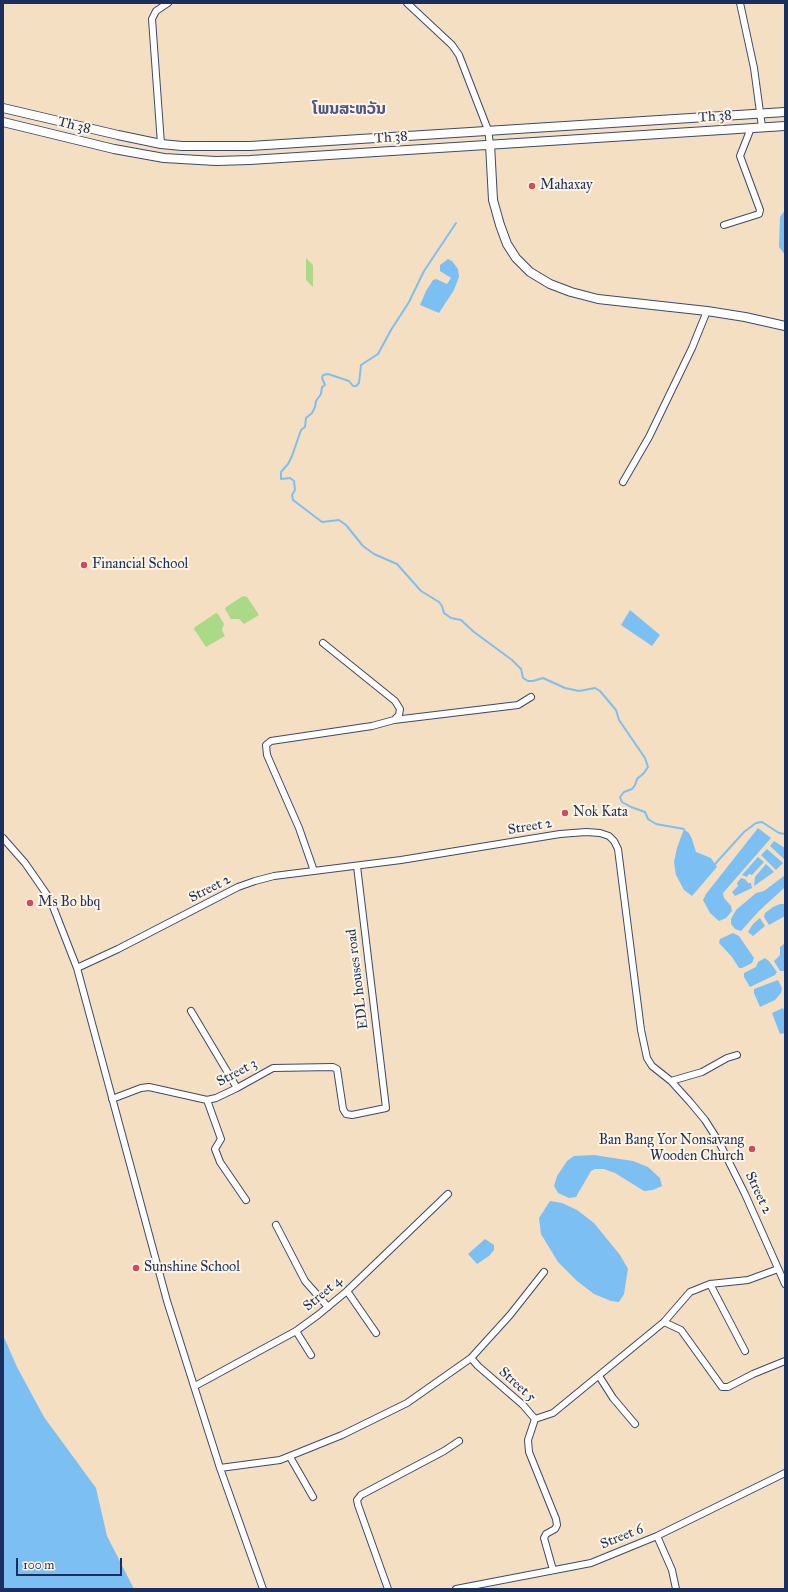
<!DOCTYPE html>
<meta charset="utf-8">
<style>
body{margin:0}
#map{position:relative;width:788px;height:1592px;overflow:hidden;background:#f5dfc2;font-family:"IM FELL Great Primer",serif}
canvas{display:block}
.frame{position:absolute;inset:0;border:4px solid #1b2f5e;pointer-events:none}
.scale{position:absolute;left:16px;top:1558px;width:106px;height:18px;box-sizing:border-box;border:2px solid #1b2f5e;border-top:0;padding-left:5px;font-size:12px;line-height:14px;white-space:nowrap;color:#1b2f5e;-webkit-text-stroke:3px #fcf5e5;paint-order:stroke}
</style>
<div id="map">
<canvas width="788" height="1592"></canvas>
<div class="frame"></div>
<div class="scale">100 m</div>
</div>
<script>
const ctx = document.querySelector('canvas').getContext('2d');
ctx.lineJoin = 'round';
function fill(path, color) { ctx.fillStyle = color; ctx.fill(path, 'evenodd'); }
const shape = rows => new Path2D(rows.map(r => 'M' + r).join(''));
function strokePath(path, color, width, dash) { ctx.strokeStyle = color; ctx.lineWidth = width; ctx.lineCap = dash ? 'butt' : 'round'; ctx.setLineDash(dash || []); ctx.stroke(path); }
function label(font, color, halo, rows, align = 'center') {
  ctx.font = font + ' "IM FELL Great Primer","Noto Sans Lao",serif'; ctx.lineWidth = 4; ctx.setLineDash([]); ctx.textBaseline = 'middle'; ctx.strokeStyle = halo; ctx.fillStyle = color; for (const [text, x, y, turn = 0] of rows) {
    ctx.save(); ctx.translate(x, y); ctx.rotate((+turn || 0) * Math.PI / 180); ctx.textAlign = isNaN(turn) ? turn : align; if (halo) ctx.strokeText(text, 0, 0); ctx.fillText(text, 0, 0); ctx.restore();
  }
}
fill(shape([
 [306,258,313,265,313,287,306,280],
 [243,596,247,597,259,615,244,624,239,619,231,619,225,609,226,607],
 [216,613,218,614,224,624,222,630,225,636,206,647,194,629,195,627]
]), '#aad987');
fill(shape([
 [785,210,785,255,779,247,780,217],
 [448,259,452,261,458,269,459,277,454,290,439,313,420,305,426,291,433,280,436,279,447,284,451,278,440,271,440,265],
 [630,610,660,635,652,646,621,625],
 [758,828,771,838,723,893,724,898,731,906,732,911,726,918,719,921,710,913,703,900,706,894],
 [684,829,689,833,692,839,696,852,711,858,717,867,692,896,684,890,676,875,674,862,677,848],
 [774,841,785,848,785,860,770,846],
 [767,849,783,863,776,870,761,855],
 [758,857,764,862,752,875,749,874,747,877,742,875],
 [766,864,774,872,754,886,755,877],
 [785,875,785,887,758,912,741,931,735,929,731,924,731,919,736,910,756,893,764,891],
 [741,878,745,879,748,883,751,883,752,888,735,896,732,892,738,886,737,883],
 [780,904,785,904,785,916,769,925,764,917,765,913,773,907],
 [760,918,765,926,753,936,748,932,753,924],
 [733,933,739,936,754,958,752,963,742,968,739,968,732,957,719,943,720,939],
 [785,943,785,971,780,971,774,961,780,955,780,947],
 [765,958,769,961,777,972,775,975,750,987,744,977,744,973,756,967,758,962],
 [778,980,782,988,781,993,775,1000,760,1007,754,993,754,989],
 [783,1008,785,1013,785,1033,780,1034,772,1013],
 [594,1155,633,1161,648,1167,660,1178,662,1186,653,1190,644,1191,615,1173,604,1169,595,1169,591,1171,576,1197,569,1198,558,1193,554,1186,557,1176,567,1161,574,1156],
 [550,1201,562,1203,577,1210,594,1223,620,1255,628,1269,624,1294,619,1302,611,1301,594,1294,577,1281,558,1262,541,1234,539,1218],
 [485,1239,494,1245,494,1250,489,1256,477,1264,468,1254],
 [3,1335,17,1367,44,1417,96,1488,107,1536,134,1589,3,1589]
]), '#7cbff2');
strokePath(shape([
 [456,223,424,271,409,302,391,330,378,354,361,365,359,383,356,386,353,386,349,381,328,374,323,375,322,378,325,385,322,387,321,394,316,401,315,407,312,413,306,418,305,427,301,430,292,456,288,464,281,472,281,479,290,478,294,481,295,490,292,495,293,500,322,522,339,520,346,525,363,546,374,554,397,564,421,591,439,602,442,606,444,613,451,618,461,620,474,632,512,660,521,669,523,678,528,681,533,681,543,678,565,688,579,691,595,688,600,691,616,710,619,720,645,758,648,767,644,773,637,779,635,785,632,789,624,792,620,797,622,802,631,807,645,812,648,819,656,824,684,829],
 [715,864,744,832,756,823,762,822,779,833,785,834]
]), '#7cbff2', 2);
const minor = shape([
 [407,3,452,45,459,55,488,130,490,144],
 [740,3,754,68,762,127],
 [161,144,152,19,156,11,168,3],
 [724,225,759,214,760,210,740,156,751,128],
 [623,482,649,437,692,348,707,311],
 [394,720,518,705,531,697],
 [3,838,25,863,50,899,77,968,167,1301,220,1468,263,1589],
 [314,871,299,828,267,755,266,745,271,741,372,726,394,720,399,715,400,709,395,701,323,643],
 [77,968,118,949,238,887,255,881,274,876,401,860,560,834,586,832,600,833,609,836,614,841,618,849,641,1030,647,1058,652,1066,671,1081,690,1102,705,1120,719,1142,745,1194,785,1284],
 [191,1011,237,1088],
 [671,1081,702,1072,727,1058,737,1055],
 [112,1099,141,1088,149,1087,207,1100,216,1098,237,1088,273,1068,333,1067,337,1069,343,1109,346,1114,352,1115,386,1108,357,866],
 [207,1100,221,1139,215,1149,220,1162,246,1200],
 [276,1225,305,1281,328,1307],
 [710,1284,745,1351],
 [347,1291,376,1333],
 [664,1322,681,1330,722,1387,728,1387,753,1374,785,1361],
 [296,1331,311,1355],
 [471,1358,510,1315,544,1272],
 [599,1376,613,1398,635,1424],
 [195,1386,296,1331,318,1315,347,1291,448,1194],
 [535,1419,528,1440,529,1452,556,1519,557,1525,555,1529,546,1534,544,1538,553,1570],
 [290,1457,313,1497],
 [220,1468,280,1460,342,1435,407,1403,471,1358,478,1366,523,1405,535,1419,553,1413,664,1322,690,1292,710,1284,748,1280,778,1269],
 [657,1536,672,1570,676,1589],
 [388,1589,358,1505,357,1500,361,1495,444,1451,459,1441],
 [456,1589,591,1563,657,1536,785,1473]
]);
const tertiary = shape([
 [3,108,118,135,161,144,182,146,250,146,785,112],
 [3,122,114,149,164,158,216,161,250,160,785,126],
 [490,144,493,200,500,225,507,244,516,258,530,272,550,284,571,292,598,299,707,311,745,317,785,326]
]);
strokePath(minor, '#3c496d', 8);
strokePath(tertiary, '#3c496d', 10);
strokePath(minor, '#fff', 6);
strokePath(tertiary, '#fff', 8);
for (const [x, y, r, color] of [
 [532,186,4,"#d1495b"],
 [84,565,4,"#d1495b"],
 [565,813,4,"#d1495b"],
 [30,903,4,"#d1495b"],
 [752,1149,4,"#d1495b"],
 [136,1268,4,"#d1495b"]
]) { const dot = new Path2D(); dot.arc(x, y, r, 0, 2 * Math.PI); ctx.fillStyle = color; ctx.fill(dot); strokePath(dot, '#fcf5e5', 1.5); }
label('14px', '#1b2f5e', '#fcf5e5', [
 ["Th 38",715,117,-4],
 ["Th 38",74,126,14],
 ["Th 38",391,138,-4],
 ["Street 2",530,827,-9],
 ["Street 2",210,889,-27],
 ["EDL houses road",358,979,-97],
 ["Street 3",237,1073,-28],
 ["Street 2",758,1193,65],
 ["Street 4",323,1294,-40],
 ["Street 5",517,1385,42],
 ["Street 6",622,1537,-22]
]);
label('14px', '#1b2f5e', '#fcf5e5', [
 ["Mahaxay",540,186],
 ["Financial School",92,565],
 ["Nok Kata",573,813],
 ["Ms Bo bbq",38,903],
 ["Ban Bang Yor Nonsavang",744,1141,"right"],
 ["Wooden Church",744,1157,"right"],
 ["Sunshine School",144,1268]
], 'left');
label('bold 16px', '#4e5786', '#fcf5e5', [
 ["ໂພນສະຫວັນ",349,110]
]);
</script>
